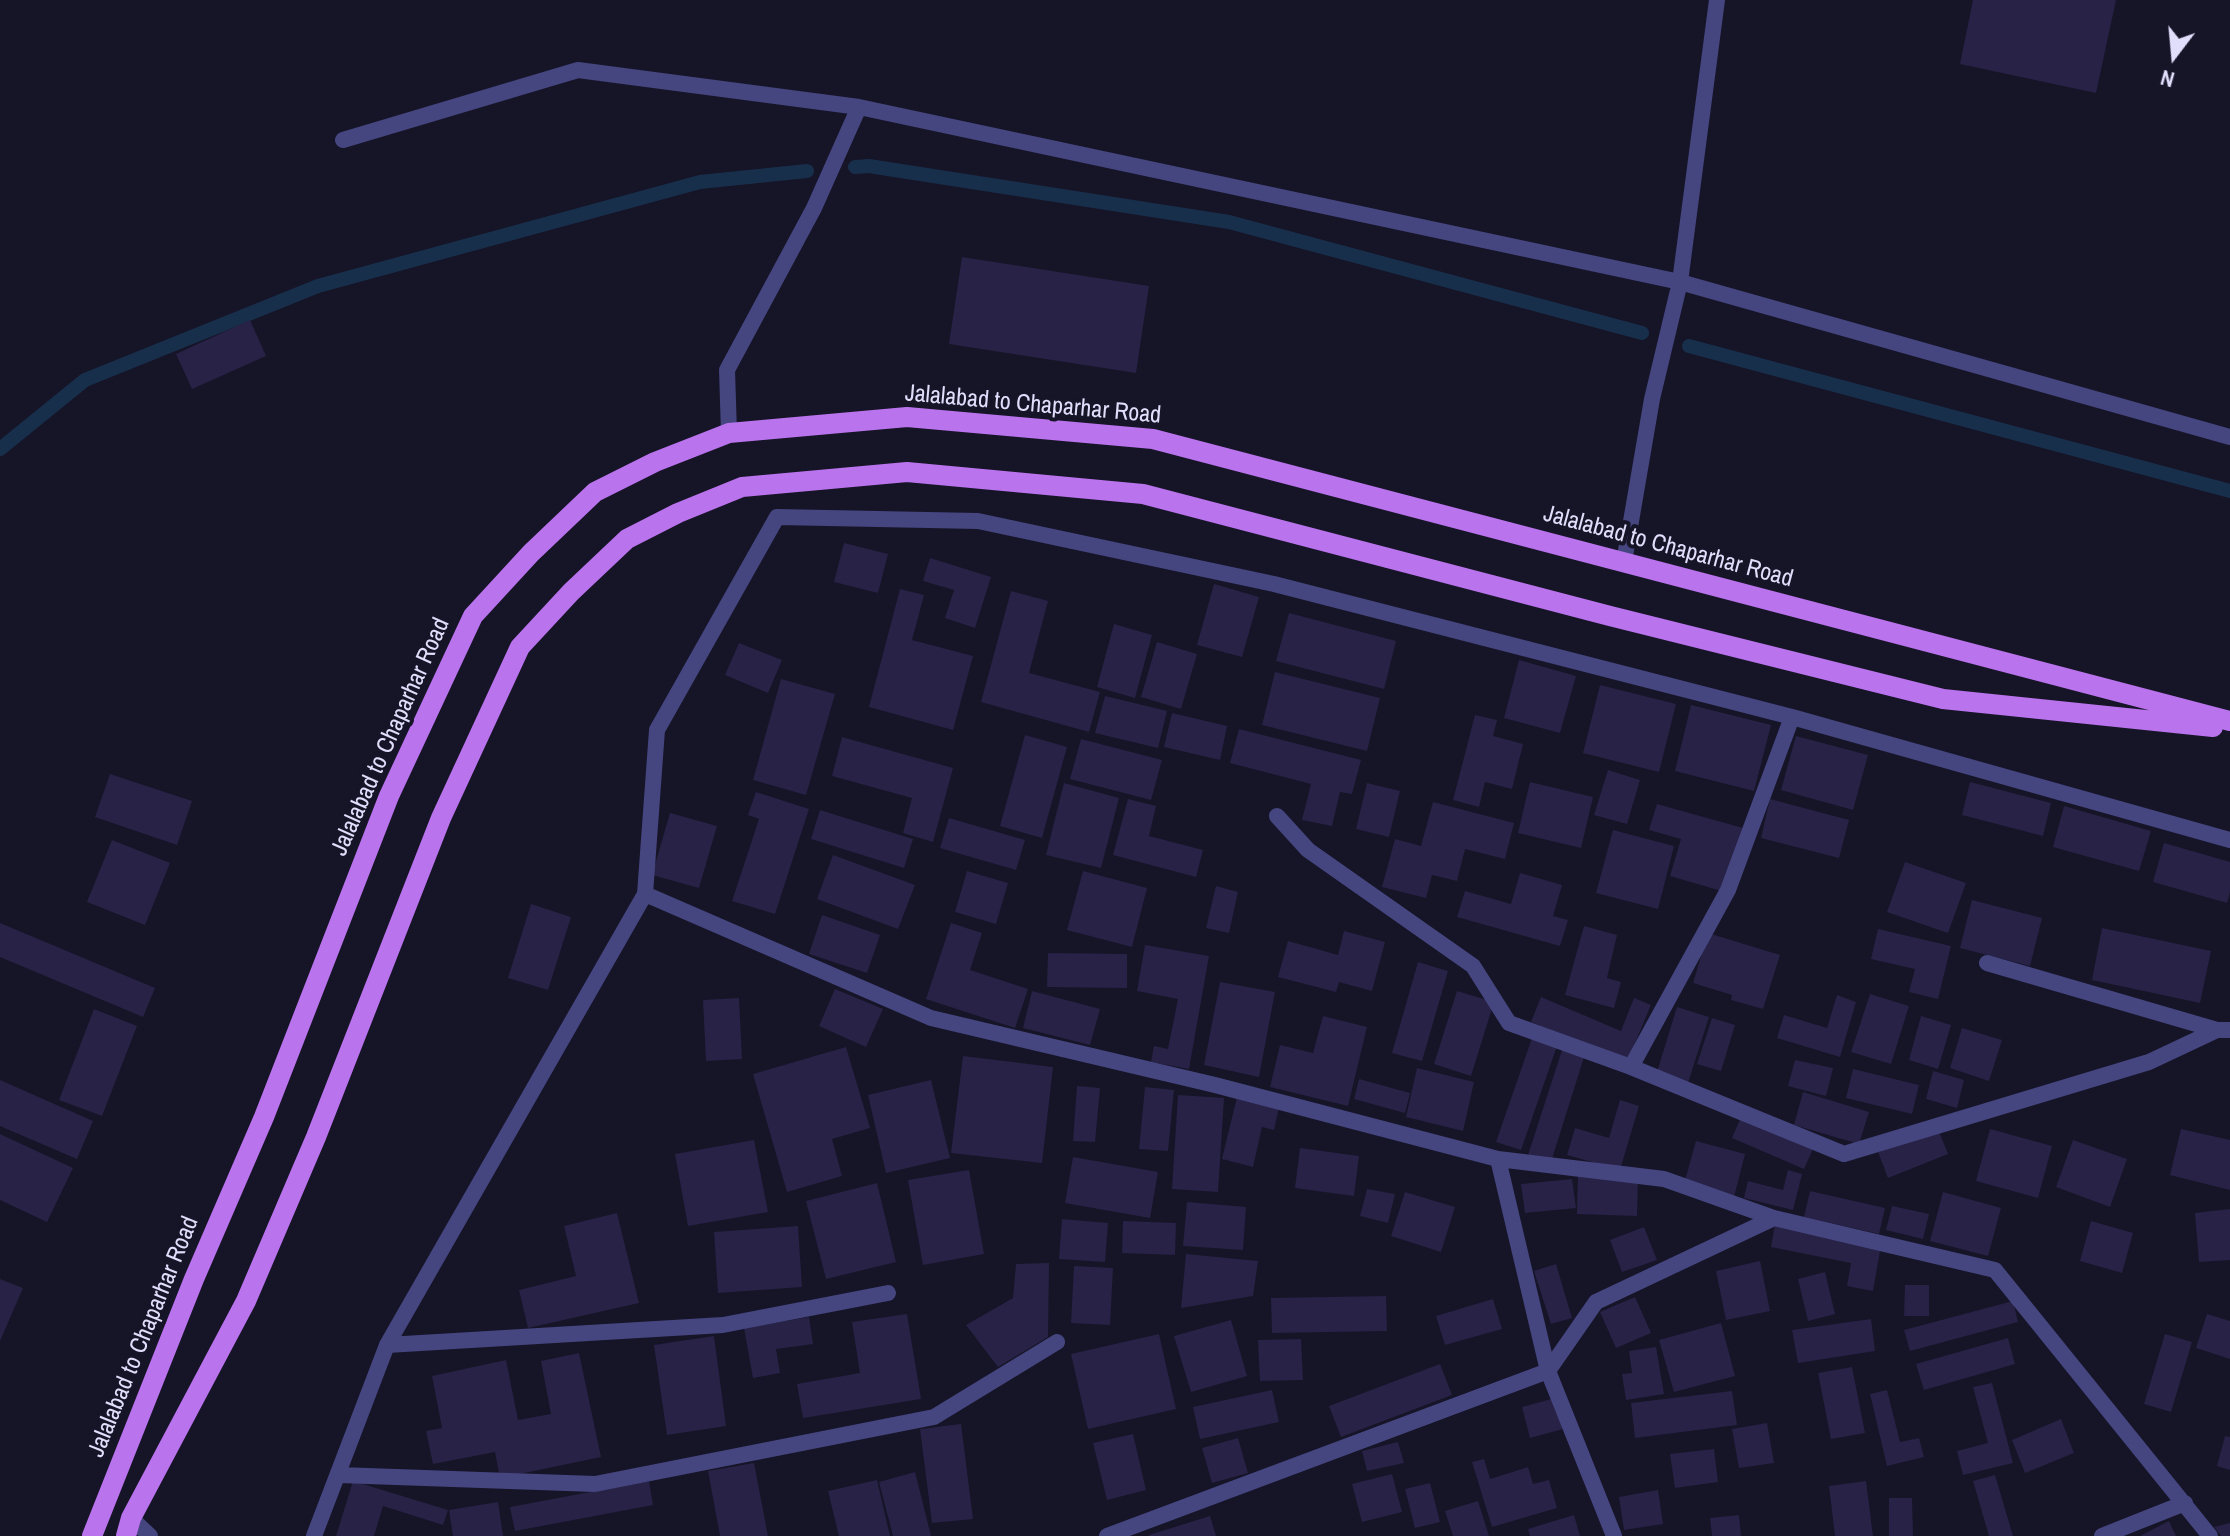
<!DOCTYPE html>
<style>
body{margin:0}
#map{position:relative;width:2230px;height:1536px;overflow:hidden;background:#161427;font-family:"Archivo Narrow",sans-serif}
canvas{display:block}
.north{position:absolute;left:2134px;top:16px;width:80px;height:80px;-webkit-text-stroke:6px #161427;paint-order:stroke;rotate:196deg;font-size:22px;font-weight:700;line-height:32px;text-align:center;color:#e0defb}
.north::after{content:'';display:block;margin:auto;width:28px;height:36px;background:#e0defb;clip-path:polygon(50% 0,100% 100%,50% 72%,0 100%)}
</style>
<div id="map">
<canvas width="2230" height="1536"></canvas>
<div class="north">N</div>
</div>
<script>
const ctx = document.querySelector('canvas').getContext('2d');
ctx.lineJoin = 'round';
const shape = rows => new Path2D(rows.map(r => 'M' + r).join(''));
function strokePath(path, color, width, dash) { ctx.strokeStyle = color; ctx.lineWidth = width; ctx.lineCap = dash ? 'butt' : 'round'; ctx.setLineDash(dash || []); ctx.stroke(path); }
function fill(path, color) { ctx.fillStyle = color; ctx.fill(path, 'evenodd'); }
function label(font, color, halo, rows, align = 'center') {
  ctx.font = font + ' "Archivo Narrow",sans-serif'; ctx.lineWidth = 8; ctx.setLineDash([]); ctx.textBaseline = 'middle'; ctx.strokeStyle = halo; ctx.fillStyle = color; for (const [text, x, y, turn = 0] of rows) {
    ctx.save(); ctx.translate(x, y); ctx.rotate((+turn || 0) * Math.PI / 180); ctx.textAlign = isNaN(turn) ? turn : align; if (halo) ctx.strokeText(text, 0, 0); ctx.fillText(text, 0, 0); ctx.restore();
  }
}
strokePath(shape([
 [855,167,869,166,1229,222,1642,333],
 [1689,346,2230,491],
 [0,449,85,380,318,286,700,182,807,171]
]), '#182f4c', 14);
fill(shape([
 [1973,0,2116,0,2096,93,1960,64],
 [962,257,1149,286,1136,373,949,344],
 [250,320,266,356,192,389,176,354],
 [844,543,888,554,878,593,834,582],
 [930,558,991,577,975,628,945,618,954,590,923,581],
 [1214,584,1259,597,1242,657,1197,645],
 [900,589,924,595,912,640,973,656,953,730,869,707],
 [1011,591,1048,601,1029,673,1100,692,1089,732,981,702],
 [1289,613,1396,641,1384,689,1276,661],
 [1114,624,1152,635,1135,698,1097,687],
 [1157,642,1197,654,1181,709,1141,697],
 [739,643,782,660,768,693,725,675],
 [1519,660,1576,676,1560,733,1504,718],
 [1275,672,1380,698,1367,751,1262,725],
 [781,679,835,694,806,795,753,780],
 [1600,685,1676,704,1659,772,1583,753],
 [1105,696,1167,711,1158,748,1095,733],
 [1691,705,1771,725,1754,791,1675,771],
 [1172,713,1227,726,1220,760,1164,747],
 [1475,715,1497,720,1493,736,1523,744,1512,789,1485,782,1479,807,1453,800],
 [1239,729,1361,760,1352,794,1340,792,1332,826,1302,820,1311,784,1230,763],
 [1025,735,1067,747,1042,838,1000,826],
 [1796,736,1868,755,1853,810,1781,790],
 [842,737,953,768,933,842,903,833,912,798,832,776],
 [1081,739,1162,760,1151,800,1070,779],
 [1608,770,1640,780,1627,824,1594,815],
 [110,774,192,801,177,845,95,817],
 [1530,782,1593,797,1581,848,1518,833],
 [1970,782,2051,803,2043,836,1962,815],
 [1064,783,1119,798,1101,868,1046,855],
 [1367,783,1400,791,1389,837,1356,829],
 [756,792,809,809,775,914,732,901,759,819,748,815],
 [1128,799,1156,806,1149,836,1203,850,1196,877,1113,855],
 [1770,799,1849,820,1839,858,1761,838],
 [1433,802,1514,823,1505,859,1465,849,1457,881,1432,875,1426,898,1382,887,1395,839,1421,846],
 [1657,804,1743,828,1725,892,1670,876,1681,839,1649,830],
 [2064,806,2151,831,2139,871,2053,847],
 [820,810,913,839,904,868,811,839],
 [670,813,717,826,699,888,652,875],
 [949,818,1025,840,1016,870,940,848],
 [1613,830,1674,846,1658,909,1596,893],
 [112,840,170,863,145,925,87,902],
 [2164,843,2230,862,2230,892,2227,903,2153,882],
 [833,855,915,885,898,929,817,899],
 [1905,862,1966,883,1948,933,1887,912],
 [967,871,1008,883,996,924,955,912],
 [1083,871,1147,888,1132,947,1067,930],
 [1520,873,1562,885,1553,916,1568,920,1560,946,1457,917,1465,891,1511,904],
 [1216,886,1238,892,1229,933,1206,928],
 [1972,900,2042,918,2030,966,1960,948],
 [531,904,571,917,548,990,508,978],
 [822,915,880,935,867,973,809,954],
 [0,923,155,988,143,1017,0,957],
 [951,923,982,933,970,970,1028,989,1015,1028,926,999],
 [1584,926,1617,935,1607,978,1621,982,1614,1008,1565,995],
 [2102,928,2211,951,2200,1003,2092,980],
 [1878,929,1951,946,1938,999,1909,992,1915,969,1871,959],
 [1344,931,1385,942,1372,991,1339,982,1336,992,1278,977,1288,941,1338,955],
 [1708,933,1780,955,1763,1009,1731,1000,1732,995,1693,983],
 [1145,945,1209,956,1189,1069,1151,1062,1154,1046,1168,1049,1178,999,1137,991],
 [1048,953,1127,954,1127,988,1047,987],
 [1418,962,1448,971,1422,1061,1392,1053],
 [1220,982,1275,992,1259,1077,1204,1065],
 [835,989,883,1009,866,1047,819,1026],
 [1032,991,1100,1009,1090,1045,1023,1028],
 [1457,991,1494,1002,1471,1076,1434,1064],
 [1870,994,1909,1006,1891,1064,1851,1052],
 [1837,995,1856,1002,1840,1057,1777,1038,1784,1015,1827,1028],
 [1541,997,1621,1031,1634,998,1651,1005,1627,1062,1531,1022],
 [739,998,742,1059,706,1061,703,1000],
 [1677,1007,1709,1017,1688,1083,1657,1072],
 [94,1009,137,1026,102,1116,59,1100],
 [1323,1016,1367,1027,1348,1106,1270,1087,1280,1045,1313,1053],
 [1921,1016,1951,1025,1938,1069,1909,1060],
 [1712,1018,1735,1025,1721,1071,1697,1064],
 [1962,1028,2002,1040,1989,1081,1950,1068],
 [1532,1038,1557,1046,1521,1150,1496,1142],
 [846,1047,870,1128,832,1139,842,1176,787,1192,753,1074],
 [1562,1050,1584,1057,1551,1162,1528,1155],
 [963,1056,1053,1067,1042,1163,951,1153],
 [1795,1060,1833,1068,1826,1096,1788,1086],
 [1417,1068,1474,1082,1463,1131,1406,1117],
 [1853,1069,1919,1085,1912,1114,1846,1098],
 [1933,1071,1964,1080,1957,1108,1926,1099],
 [1359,1079,1410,1093,1405,1113,1354,1099],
 [0,1080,93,1121,77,1159,0,1126],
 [931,1080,950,1158,886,1173,868,1095],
 [1077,1086,1100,1088,1095,1142,1073,1141],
 [1145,1087,1174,1090,1168,1151,1139,1149],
 [1803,1092,1869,1112,1859,1144,1794,1125],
 [1178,1095,1224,1098,1218,1192,1172,1189],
 [1237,1097,1279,1107,1274,1130,1262,1127,1253,1167,1222,1159],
 [1620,1100,1639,1106,1620,1170,1567,1155,1575,1128,1609,1138],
 [1741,1117,1813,1149,1804,1169,1732,1138],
 [1938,1129,1948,1154,1888,1178,1878,1152],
 [1990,1129,2052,1146,2038,1198,1976,1181],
 [2181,1129,2230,1140,2230,1190,2170,1175],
 [0,1134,73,1168,47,1222,0,1200],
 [754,1140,768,1212,688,1226,675,1154],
 [2073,1140,2127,1159,2110,1207,2056,1187],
 [1696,1141,1745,1154,1734,1197,1684,1184],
 [1300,1148,1359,1156,1354,1196,1295,1188],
 [1073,1157,1158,1172,1150,1218,1065,1203],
 [969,1170,984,1254,923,1265,908,1180],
 [1788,1170,1802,1174,1793,1210,1744,1198,1748,1181,1783,1190],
 [1578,1175,1638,1177,1637,1216,1577,1214],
 [1572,1179,1576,1208,1525,1213,1521,1184],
 [877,1183,896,1262,826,1279,806,1201],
 [1367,1189,1395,1194,1388,1223,1360,1216],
 [1810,1191,1885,1208,1879,1234,1804,1217],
 [1405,1192,1455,1207,1441,1252,1391,1236],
 [1943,1192,2001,1208,1988,1256,1930,1241],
 [1187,1202,1246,1207,1243,1250,1183,1246],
 [1892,1206,1929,1214,1923,1239,1886,1230],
 [2230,1209,2230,1260,2199,1262,2195,1213],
 [617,1213,639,1303,528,1328,519,1290,576,1276,564,1226],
 [1062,1219,1108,1223,1105,1262,1059,1259],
 [1123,1221,1176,1223,1175,1255,1122,1253],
 [2091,1221,2133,1233,2122,1273,2080,1261],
 [1775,1224,1881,1245,1873,1291,1847,1286,1851,1263,1771,1247],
 [798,1226,802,1287,718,1293,714,1232],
 [1644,1227,1657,1260,1622,1272,1610,1240],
 [1186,1254,1258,1261,1253,1296,1181,1308],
 [1760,1261,1770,1311,1726,1320,1716,1271],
 [1049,1263,1048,1337,998,1367,966,1325,1013,1298,1016,1264],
 [1556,1264,1572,1318,1551,1324,1534,1271],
 [1074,1266,1113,1268,1110,1325,1071,1323],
 [1825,1272,1835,1314,1808,1321,1798,1279],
 [0,1279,23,1288,0,1341],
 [1905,1285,1929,1285,1929,1316,1904,1316],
 [1386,1296,1387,1331,1272,1333,1271,1298],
 [1635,1297,1651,1333,1616,1348,1600,1312],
 [1493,1299,1502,1329,1445,1345,1436,1316],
 [2013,1301,2018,1322,1910,1351,1904,1330],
 [907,1314,921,1399,803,1418,797,1384,860,1373,852,1322],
 [2207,1314,2230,1321,2230,1359,2196,1348],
 [809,1317,813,1344,776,1349,780,1373,753,1378,744,1328],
 [1871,1319,1875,1351,1798,1363,1792,1330],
 [1231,1320,1247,1376,1191,1392,1174,1336],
 [1721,1323,1735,1376,1674,1392,1659,1340],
 [1159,1334,1176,1409,1088,1429,1071,1354],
 [2165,1334,2192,1342,2171,1412,2144,1404],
 [714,1336,726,1426,667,1435,654,1345],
 [2008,1338,2015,1364,1924,1390,1916,1364],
 [1301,1339,1303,1380,1260,1381,1258,1340],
 [1656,1347,1664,1394,1626,1400,1622,1374,1632,1373,1629,1351],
 [579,1353,601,1457,500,1478,495,1452,433,1464,426,1431,442,1428,432,1376,506,1360,518,1420,551,1414,541,1361],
 [1440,1364,1452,1395,1341,1437,1329,1406],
 [1852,1367,1865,1433,1831,1439,1818,1373],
 [1992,1383,2013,1463,1963,1475,1957,1451,1988,1443,1973,1387],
 [1272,1390,1279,1422,1200,1439,1193,1407],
 [1887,1390,1900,1442,1919,1438,1924,1457,1887,1466,1870,1394],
 [1732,1391,1737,1425,1635,1438,1631,1403],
 [1555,1398,1563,1429,1530,1438,1522,1407],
 [2061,1419,2074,1453,2025,1473,2012,1440],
 [1767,1423,1774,1463,1739,1468,1732,1429],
 [961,1424,973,1519,932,1523,920,1429],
 [1133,1434,1146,1490,1107,1500,1093,1443],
 [2225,1436,2230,1437,2230,1470,2217,1466],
 [1238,1438,1248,1473,1212,1483,1202,1448],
 [1398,1442,1404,1463,1367,1471,1362,1451],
 [1714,1449,1718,1482,1675,1488,1670,1454],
 [1484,1459,1490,1479,1528,1467,1533,1484,1549,1480,1557,1508,1492,1527,1472,1462],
 [754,1463,768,1536,720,1536,708,1471],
 [915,1472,931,1536,893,1536,879,1482],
 [1392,1474,1402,1512,1362,1522,1352,1484],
 [1995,1475,2013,1536,1989,1536,1973,1481],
 [877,1480,890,1536,839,1536,828,1491],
 [353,1481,448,1510,443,1525,383,1506,374,1536,336,1536],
 [649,1481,653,1505,515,1531,510,1507],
 [1866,1481,1873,1536,1835,1536,1829,1486],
 [1430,1483,1440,1522,1415,1528,1405,1489],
 [1658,1490,1663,1524,1624,1530,1619,1497],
 [1889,1498,1912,1498,1913,1536,1889,1536],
 [1478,1501,1489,1536,1453,1536,1445,1511],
 [498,1502,503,1536,453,1536,449,1510],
 [1574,1515,1580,1536,1530,1536,1528,1529],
 [1739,1515,1741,1536,1712,1536,1710,1518],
 [1210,1516,1216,1536,1149,1536,1149,1535],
 [2169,1521,2176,1536,2140,1536],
 [2230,1523,2230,1536,2221,1536,2214,1527]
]), '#272246');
strokePath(shape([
 [343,140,578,70,859,107,1680,282,2230,437],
 [729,433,727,370,814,208,859,107],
 [1624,562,1652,399,1680,282,1717,0],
 [1277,816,1308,850,1473,966,1509,1023,1631,1067,1844,1154,2149,1062,2217,1030],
 [645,894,931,1018,1215,1085,1498,1159,1664,1179,1774,1218,1995,1270,2210,1536],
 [1987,963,2217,1030,2230,1030],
 [1631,1067,1728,890,1792,717],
 [1498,1159,1548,1371,1614,1536],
 [387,1345,723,1325,888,1293],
 [339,1475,595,1484,934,1417,1057,1342],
 [131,1518,150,1536],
 [314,1536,387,1345,645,894,657,730,777,517,978,521,1274,584,1792,717,2230,840],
 [1107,1536,1548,1371,1596,1302,1774,1218],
 [2102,1536,2185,1503]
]), '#454580', 16);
strokePath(shape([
 [92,1536,194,1279,264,1117,389,796,473,616,531,553,595,492,655,462,729,433,907,417,1153,439,2230,721],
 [126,1536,131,1518,246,1301,316,1137,441,818,520,647,571,592,627,539,678,513,742,487,907,472,1143,494,1610,616,1943,699,2213,727]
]), '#b973ed', 20);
label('24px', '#e0defb', '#161427', [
 ["Jalalabad to Chaparhar Road",1033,405,5],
 ["Jalalabad to Chaparhar Road",1668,547,15],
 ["Jalalabad to Chaparhar Road",391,737,-66],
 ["Jalalabad to Chaparhar Road",144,1337,-68]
]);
</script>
